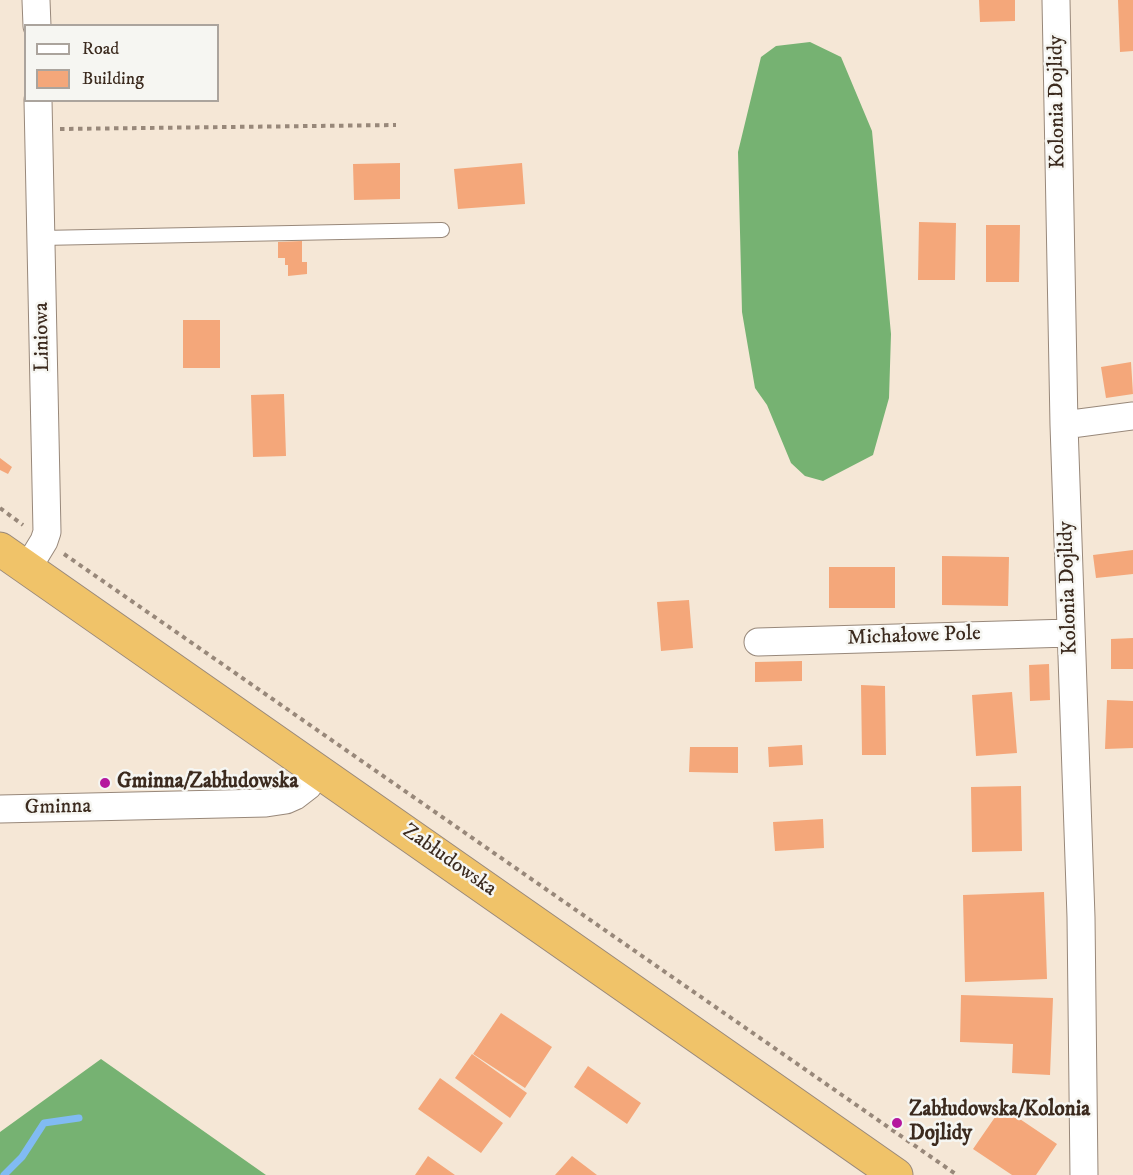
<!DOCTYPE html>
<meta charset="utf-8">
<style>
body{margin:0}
#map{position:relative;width:1133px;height:1175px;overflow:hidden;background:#f5e7d6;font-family:"IM FELL DW Pica",serif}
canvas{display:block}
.legend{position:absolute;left:24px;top:24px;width:195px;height:78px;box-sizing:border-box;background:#f6f6f2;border:2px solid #aba49d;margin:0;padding:8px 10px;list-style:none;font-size:18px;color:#3b2a1e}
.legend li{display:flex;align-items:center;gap:12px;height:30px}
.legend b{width:30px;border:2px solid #aba49d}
</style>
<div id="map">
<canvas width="1133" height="1175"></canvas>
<ul class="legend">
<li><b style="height:8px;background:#fff"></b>Road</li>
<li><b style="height:16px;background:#f4a77a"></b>Building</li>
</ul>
</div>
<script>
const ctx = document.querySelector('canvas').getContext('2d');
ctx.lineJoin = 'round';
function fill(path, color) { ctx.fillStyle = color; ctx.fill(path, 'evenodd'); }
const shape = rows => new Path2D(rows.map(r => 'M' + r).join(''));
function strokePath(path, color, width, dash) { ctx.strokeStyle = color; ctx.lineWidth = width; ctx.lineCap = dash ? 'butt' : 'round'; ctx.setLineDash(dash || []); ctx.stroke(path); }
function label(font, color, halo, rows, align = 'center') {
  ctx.font = font + ' "IM FELL DW Pica",serif'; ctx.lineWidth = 5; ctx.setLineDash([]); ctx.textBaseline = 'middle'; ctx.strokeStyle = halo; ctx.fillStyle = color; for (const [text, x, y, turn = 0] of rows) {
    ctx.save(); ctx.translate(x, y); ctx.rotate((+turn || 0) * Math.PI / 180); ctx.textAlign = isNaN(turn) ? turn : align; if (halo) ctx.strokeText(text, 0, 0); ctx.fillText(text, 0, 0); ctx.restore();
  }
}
fill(shape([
 [810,42,841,57,872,131,891,334,889,398,873,455,823,481,805,476,791,463,767,405,755,388,742,312,738,152,761,57,776,46],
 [101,1059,266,1175,0,1175,0,1132]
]), '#76b272');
strokePath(shape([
 [4,1175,22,1157,44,1123,79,1118]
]), '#81bbf3', 7);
fill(shape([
 [979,0,1015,0,1015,21,980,22],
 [1118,0,1133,0,1133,51,1120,52],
 [400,163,400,199,354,200,353,164],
 [522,163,525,204,458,209,454,169],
 [919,222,956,223,955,280,918,280],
 [986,225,1020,225,1019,282,986,282],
 [302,241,302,262,307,262,307,274,288,276,288,265,285,265,285,258,278,258,278,242],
 [183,320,220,320,220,368,183,368],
 [1131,362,1133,394,1106,398,1101,367],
 [284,394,286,456,253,457,251,395],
 [0,458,12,467,8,474,0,470],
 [1133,550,1133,574,1096,578,1093,555],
 [942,556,1009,557,1008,606,942,605],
 [829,567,895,567,895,608,829,608],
 [689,600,693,648,661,651,657,602],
 [1133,638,1133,669,1111,669,1111,639],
 [802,661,802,681,755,682,755,662],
 [1049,664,1050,700,1030,701,1029,665],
 [861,685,885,686,886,755,862,755],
 [1012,692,1017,753,976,756,972,695],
 [1107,700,1133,701,1133,748,1105,749],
 [802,745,803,765,769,767,768,747],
 [690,747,738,747,738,773,689,772],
 [1021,786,1022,851,972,852,971,787],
 [823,819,824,848,775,851,773,822],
 [1044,892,1047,979,965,982,963,895],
 [961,995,1053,998,1050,1075,1012,1073,1013,1044,960,1042],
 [501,1013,552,1047,525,1088,473,1054],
 [472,1054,527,1093,510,1118,455,1078],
 [588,1066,641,1103,627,1124,574,1087],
 [440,1078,503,1123,481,1153,418,1109],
 [1002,1107,1057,1144,1036,1175,1012,1175,973,1149],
 [428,1156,455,1175,415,1175],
 [572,1156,597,1175,555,1175]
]), '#f4a77a');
const lane = shape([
 [41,238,442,230]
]);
const street = shape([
 [36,0,37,26],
 [1056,0,1064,425,1081,917,1084,1175],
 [1064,425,1133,416],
 [27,569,44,541,47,532,38,100],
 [758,642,1070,633],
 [0,809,266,803,286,800,295,796,308,786,319,770]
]);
const highway = shape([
 [0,549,896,1175]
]);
strokePath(lane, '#98887a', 16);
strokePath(street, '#98887a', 29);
strokePath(highway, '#98887a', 35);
strokePath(shape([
 [60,129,396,125],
 [0,508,23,525],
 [64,554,957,1175]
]), '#98887a', 4, [4.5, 4.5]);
strokePath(lane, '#fff', 14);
strokePath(street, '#fff', 27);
strokePath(highway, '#f0c369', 33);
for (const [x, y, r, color] of [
 [105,783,6,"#b5179e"],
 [897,1123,6,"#b5179e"]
]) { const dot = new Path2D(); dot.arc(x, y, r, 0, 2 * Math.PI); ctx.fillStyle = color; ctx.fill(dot); strokePath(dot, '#f6f6f2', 2); }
label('21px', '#3b2a1e', '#f6f6f2', [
 ["Kolonia Dojlidy",1058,102,-91],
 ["Liniowa",43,337,-91],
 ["Kolonia Dojlidy",1069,588,-92],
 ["Michałowe Pole",914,637,-2],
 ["Gminna",58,808,-1],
 ["Zabłudowska",449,861,35]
]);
label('bold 21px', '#3b2a1e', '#f6f6f2', [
 ["Gminna/Zabłudowska",117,783],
 ["Zabłudowska/Kolonia",909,1111],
 ["Dojlidy",909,1135]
], 'left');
</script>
